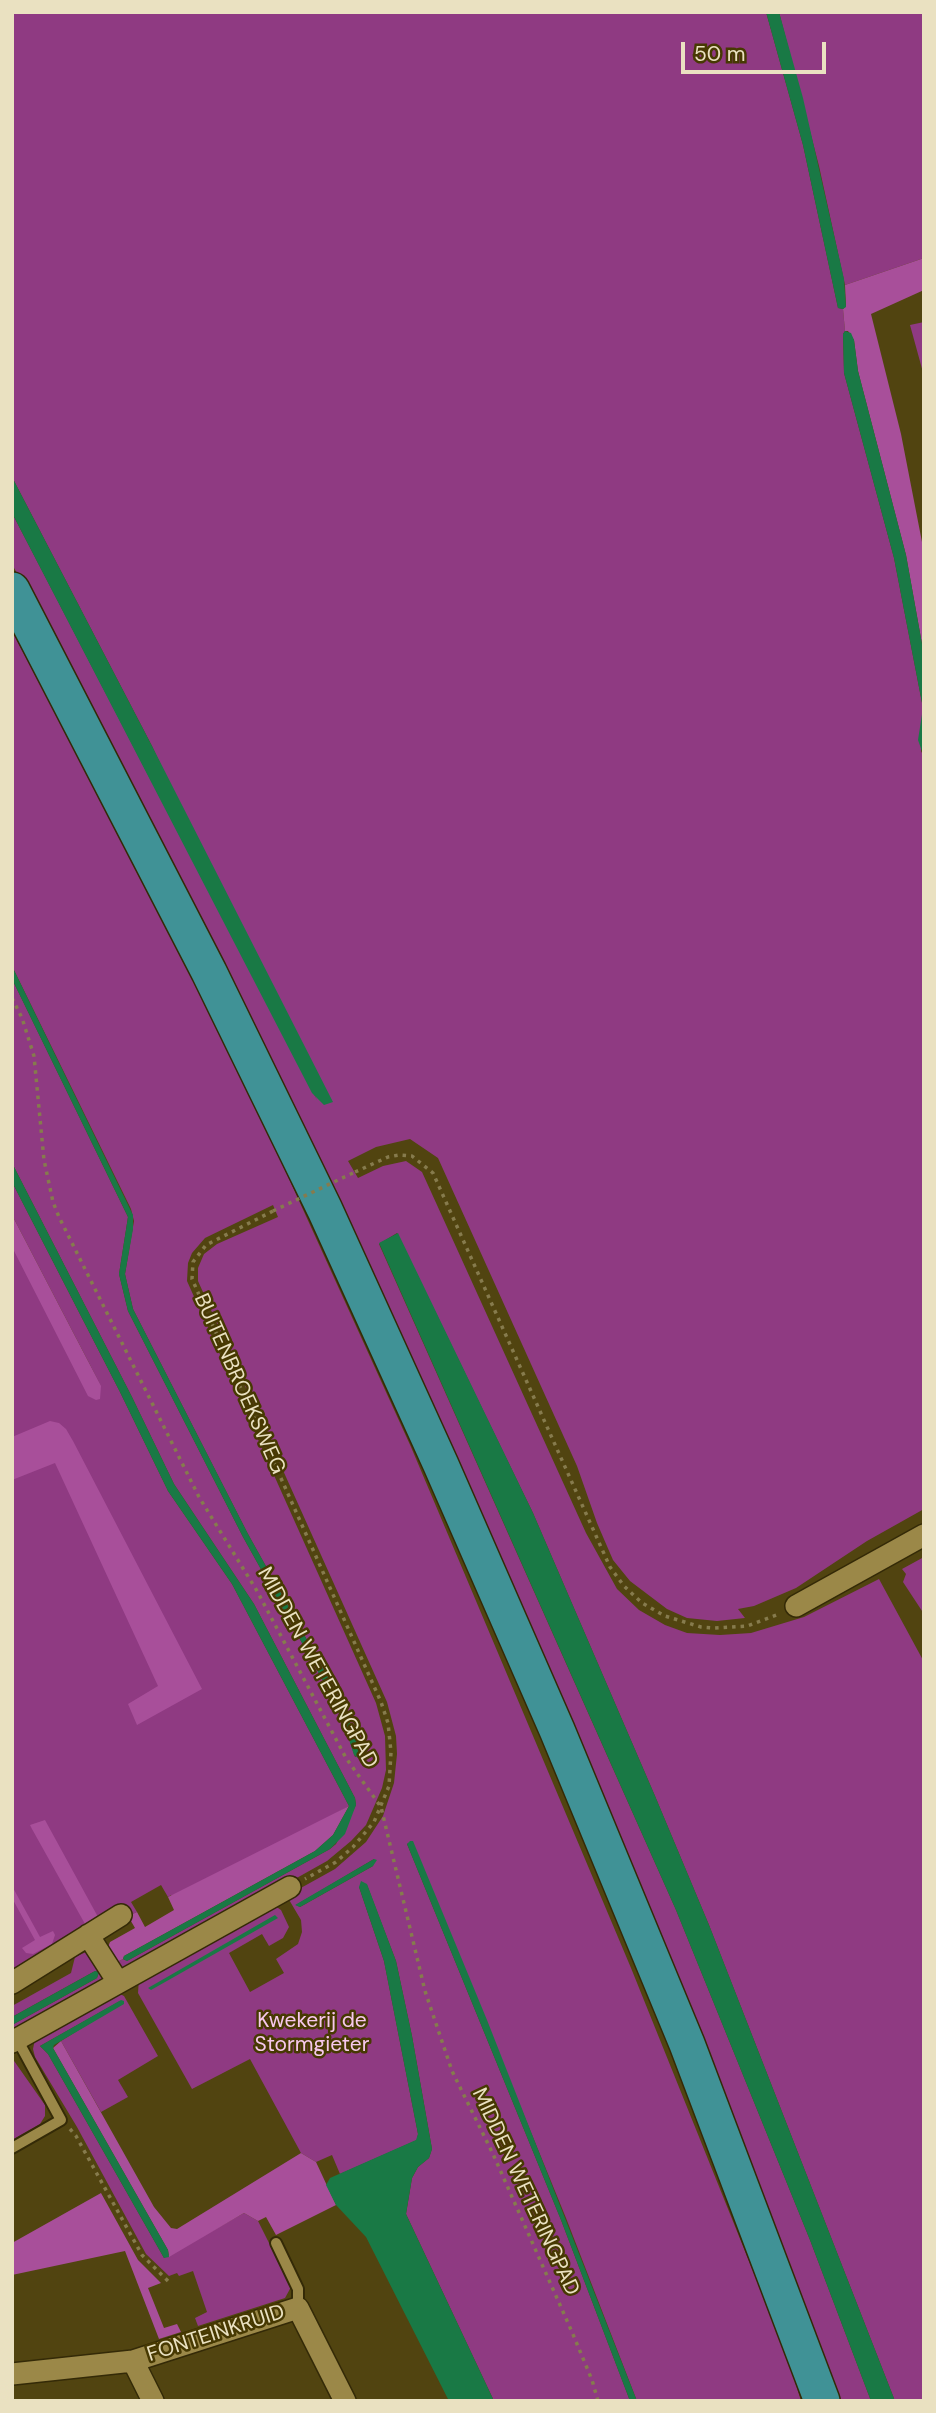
<!DOCTYPE html>
<style>
body{margin:0}
#map{position:relative;width:936px;height:2413px;overflow:hidden;background:#514410;font-family:"DM Sans",sans-serif}
canvas{display:block}
.frame{position:absolute;inset:0;border:14px solid #eae1c1;pointer-events:none}
.scale{position:absolute;left:681px;top:42px;width:145px;height:32px;box-sizing:border-box;border:4px solid #eae1c1;border-top:0;padding-left:9px;font-size:21px;line-height:24px;white-space:nowrap;color:#eae1c1;-webkit-text-stroke:5px #473902;paint-order:stroke}
</style>
<div id="map">
<canvas width="936" height="2413"></canvas>
<div class="frame"></div>
<div class="scale">50 m</div>
</div>
<script>
const ctx = document.querySelector('canvas').getContext('2d');
ctx.lineJoin = 'round';
function fill(path, color) { ctx.fillStyle = color; ctx.fill(path, 'evenodd'); }
const shape = rows => new Path2D(rows.map(r => 'M' + r).join(''));
function strokePath(path, color, width, dash) { ctx.strokeStyle = color; ctx.lineWidth = width; ctx.lineCap = dash ? 'butt' : 'round'; ctx.setLineDash(dash || []); ctx.stroke(path); }
function label(font, color, halo, rows, align = 'center') {
  ctx.font = font + ' "DM Sans",sans-serif'; ctx.lineWidth = 5; ctx.setLineDash([]); ctx.textBaseline = 'middle'; ctx.strokeStyle = halo; ctx.fillStyle = color; for (const [text, x, y, turn = 0] of rows) {
    ctx.save(); ctx.translate(x, y); ctx.rotate((+turn || 0) * Math.PI / 180); ctx.textAlign = isNaN(turn) ? turn : align; if (halo) ctx.strokeText(text, 0, 0); ctx.fillText(text, 0, 0); ctx.restore();
  }
}
fill(shape([
 [12,12,766,12,803,145,838,308,843,309,845,331,843,334,844,373,894,558,923,708,921,751,924,757,924,1509,867,1541,796,1588,754,1606,738,1609,745,1618,717,1621,687,1618,667,1609,630,1581,613,1560,597,1523,577,1466,438,1158,410,1139,376,1147,348,1161,358,1178,383,1166,406,1161,422,1172,586,1533,617,1589,639,1610,665,1625,687,1633,720,1635,751,1633,804,1617,879,1579,924,1662,924,2401,895,2401,709,1925,655,1796,533,1513,397,1233,379,1244,676,1910,810,2240,871,2401,837,2401,791,2281,48,632,12,564,12,513,317,1100,152,746,12,477],
 [779,12,924,12,924,258,845,285,819,166],
 [924,322,924,376,910,325],
 [12,631,167,925,260,1115,411,1447,631,1968,757,2281,794,2378,801,2401,637,2401,566,2218,412,1841,407,1844,561,2220,630,2401,494,2401,406,2214,412,2178,418,2167,429,2158,432,2149,412,2036,396,1961,367,1885,359,1887,384,1961,418,2134,417,2140,340,2174,332,2155,316,2162,301,2153,250,2059,192,2089,138,1993,139,1978,272,1904,281,1910,289,1927,283,1938,269,1946,262,1934,229,1953,250,1992,284,1973,276,1959,298,1944,302,1932,301,1920,288,1898,290,1894,335,1869,366,1842,383,1816,394,1783,397,1754,396,1736,387,1702,198,1281,198,1268,204,1254,217,1244,278,1217,273,1205,205,1238,192,1253,188,1263,187,1281,376,1703,385,1736,386,1770,382,1788,366,1825,351,1841,327,1861,129,1972,123,1973,117,1962,123,1959,127,1961,330,1849,336,1844,356,1805,355,1798,254,1604,174,1484,132,1397,12,1163,12,979,128,1217,119,1274,128,1311,243,1537,331,1695,345,1727,355,1757,360,1754,351,1725,336,1692,248,1534,133,1309,125,1274,134,1221,131,1209,12,966],
 [374,1859,373,1866,300,1907,296,1905],
 [12,1182,120,1392,168,1491,232,1584,349,1806,177,1903,171,1895,168,1897,161,1885,131,1902,137,1912,128,1916,122,1905,97,1917,12,1973,12,1221,101,1386,12,1215],
 [924,1557,924,1614,903,1582,906,1574,902,1569],
 [86,1952,93,1954,106,1978,12,2037,12,2025,97,1978,99,1972,95,1971,12,2017,12,2006,71,1973,75,1957],
 [118,1993,124,1996,158,2056,118,2080,128,2097,101,2112,61,2041,124,2002,120,2001,40,2046,48,2054,164,2258,244,2213,258,2221,291,2287,285,2298,198,2326,195,2318,207,2312,193,2271,179,2276,177,2273,169,2276,146,2254,77,2127,35,2057,33,2049,35,2039],
 [12,2058,45,2105,45,2116,40,2124,12,2140]
]), '#8f3a82');
fill(shape([
 [924,258,924,290,871,314,901,434,922,542,924,655,906,555,858,371,854,340,848,331,845,331,843,309,846,306,845,285],
 [12,1215,101,1386,100,1399,96,1400,88,1396,12,1247],
 [50,1421,59,1423,66,1429,73,1441,202,1689,137,1725,128,1704,158,1686,55,1463,12,1480,12,1437],
 [349,1806,333,1835,315,1851,124,1956,123,1959,117,1962,108,1947,110,1942,135,1928,128,1916,137,1912,145,1927,174,1910,168,1897],
 [45,1820,98,1917,85,1924,32,1829,30,1825],
 [12,1886,40,1937,53,1931,55,1935,52,1944,33,1954,26,1953,22,1948,35,1940,12,1898],
 [61,2041,154,2207,171,2228,177,2229,301,2153,316,2162,336,2205,276,2235,266,2217,258,2221,244,2213,169,2257,168,2250,53,2048],
 [101,2193,138,2260,161,2283,148,2288,164,2328,177,2324,181,2332,159,2339,125,2251,12,2275,12,2243]
]), '#a84f9a');
fill(shape([
 [766,12,779,12,803,98,844,279,846,307,843,309,838,308,803,145],
 [845,331,851,333,854,340,858,371,906,555,924,655,924,757,918,740,923,708,894,558,844,373,843,334],
 [12,477,152,746,333,1102,324,1105,312,1093,12,513],
 [12,966,133,1215,133,1229,125,1274,133,1309,248,1534,336,1692,351,1725,360,1754,358,1758,354,1755,345,1727,331,1695,243,1537,128,1311,119,1274,128,1217,12,979],
 [12,1163,132,1397,174,1484,254,1604,355,1798,356,1805,345,1834,330,1849,127,1961,123,1959,124,1956,315,1851,333,1835,349,1806,232,1584,168,1491,120,1392,12,1182],
 [398,1233,533,1513,655,1796,709,1925,895,2401,871,2401,810,2240,676,1910,379,1243],
 [410,1841,413,1841,487,2020,637,2401,630,2401,561,2220,407,1844],
 [374,1859,377,1860,373,1866,300,1907,295,1905],
 [361,1881,367,1884,396,1961,412,2036,432,2149,429,2158,418,2167,412,2178,406,2214,494,2401,449,2401,366,2237,336,2205,326,2185,330,2178,416,2140,418,2134,384,1961,359,1887],
 [275,1915,278,1918,151,1990,148,1988],
 [95,1971,99,1972,97,1978,12,2025,12,2017],
 [121,2000,124,2001,124,2004,54,2045,53,2048,168,2250,169,2257,164,2258,48,2054,40,2046]
]), '#197945');
const service = shape([
 [12,2148,61,2120,17,2039],
 [276,2243,298,2289,298,2308]
]);
const minor = shape([
 [796,1606,924,1535],
 [88,1935,118,1982],
 [12,1983,121,1915],
 [12,2042,290,1887],
 [133,2361,153,2401],
 [12,2374,133,2361,298,2308,345,2401]
]);
const trunk = shape([
 [12,590,209,972,325,1210,441,1465,557,1730,687,2044,822,2401]
]);
strokePath(service, '#342a07', 14);
strokePath(minor, '#342a07', 24);
strokePath(trunk, '#342a07', 38);
strokePath(shape([
 [12,998,22,1018,34,1056,44,1160,53,1202,59,1217,199,1497,257,1591,346,1758,381,1807,425,1991,452,2071,493,2154,572,2332,592,2380,598,2401],
 [355,1172,388,1157,399,1155,412,1156,433,1173,610,1567,624,1586,642,1603,665,1616,701,1627,714,1628,747,1626,779,1614],
 [273,1211,206,1245,193,1262,192,1279,381,1702,388,1723,391,1752,389,1786,374,1822,353,1847,336,1862,305,1879],
 [70,2129,76,2136,142,2255,169,2282]
]), '#867b4d', 3.5, [3.5, 5]);
strokePath(service, '#9b8848', 10);
strokePath(minor, '#9b8848', 21);
strokePath(trunk, '#409296', 35);
strokePath(shape([
 [273,1211,355,1172]
]), '#867b4d', 3.5, [3.5, 5]);
label('21px', '#eae1c1', '#473902', [
 ["BUITENBROEKSWEG",239,1384,66],
 ["MIDDEN WETERINGPAD",317,1668,61],
 ["MIDDEN WETERINGPAD",525,2192,65],
 ["FONTEINKRUID",216,2334,-18]
]);
label('21px', '#f7c8ed', '#473902', [
 ["Kwekerij de",312,2021],
 ["Stormgieter",312,2045]
]);
</script>
